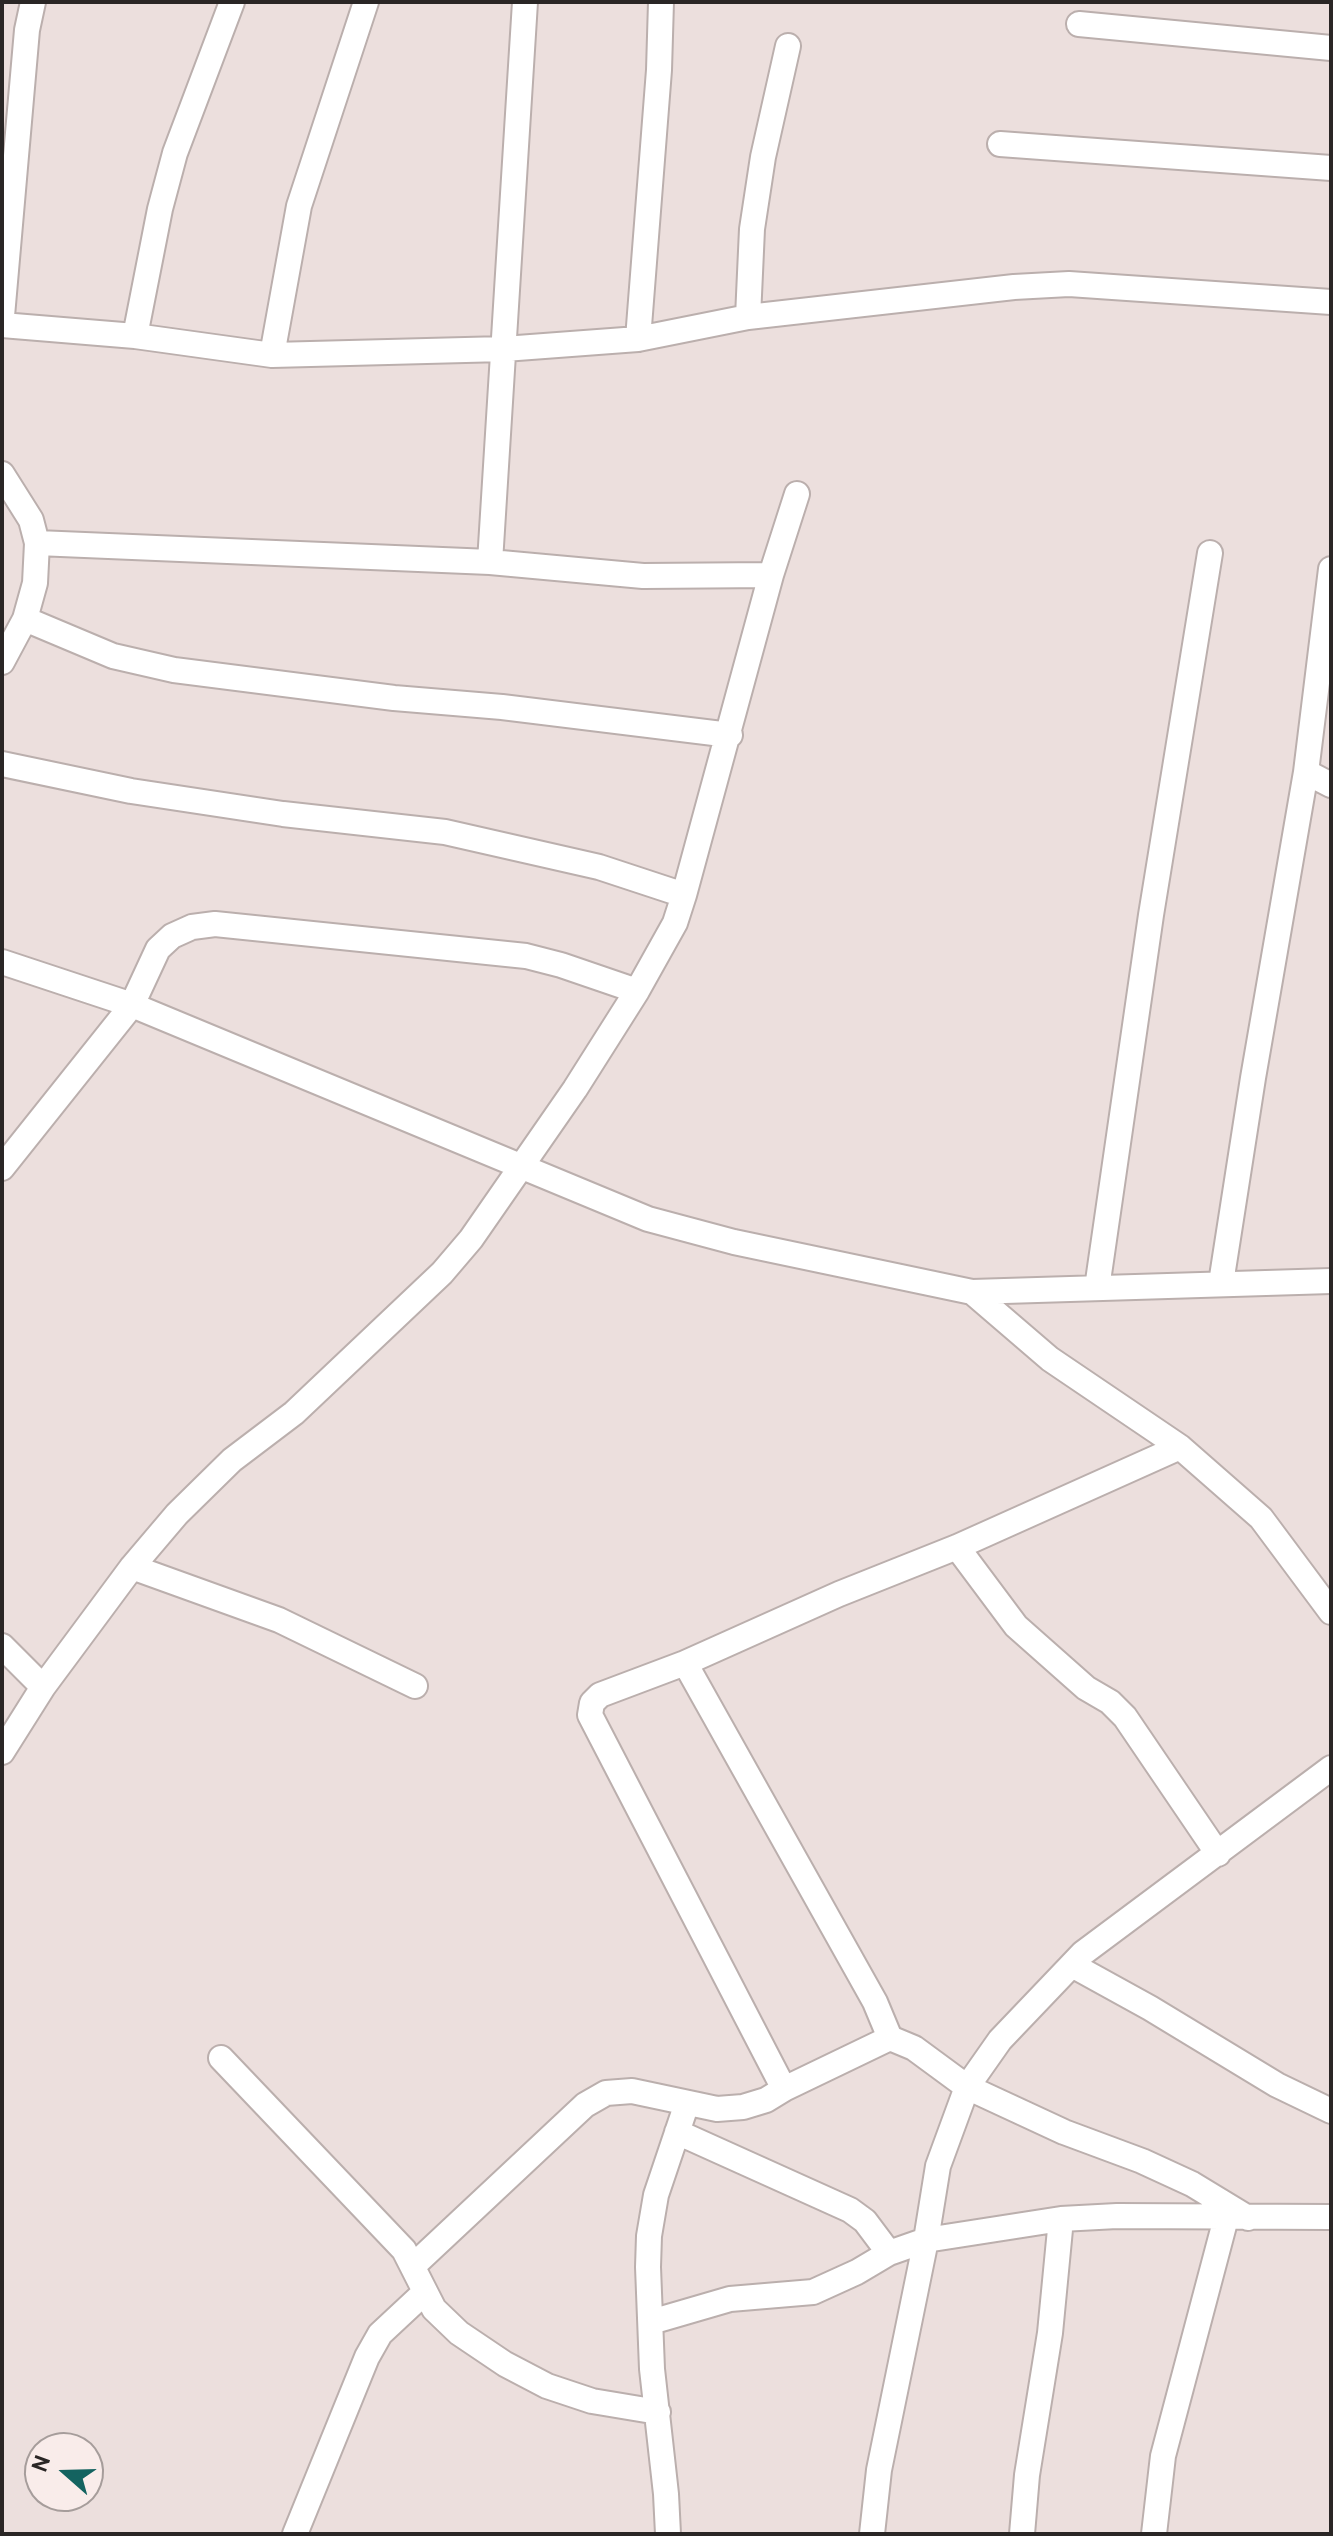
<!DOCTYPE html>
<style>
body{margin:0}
#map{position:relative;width:1333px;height:2536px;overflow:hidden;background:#ecdfdd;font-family:Overpass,sans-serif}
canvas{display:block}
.frame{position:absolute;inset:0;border:4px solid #2a2625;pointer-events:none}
.north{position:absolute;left:24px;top:2432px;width:80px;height:80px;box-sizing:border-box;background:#f9ecea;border:2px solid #a69d9b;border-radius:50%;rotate:290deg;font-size:22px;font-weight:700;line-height:32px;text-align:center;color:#2a2625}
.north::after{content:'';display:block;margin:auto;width:28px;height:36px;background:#146360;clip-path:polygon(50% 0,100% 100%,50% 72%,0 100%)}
</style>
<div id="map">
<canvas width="1333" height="2536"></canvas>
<div class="frame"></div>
<div class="north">N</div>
</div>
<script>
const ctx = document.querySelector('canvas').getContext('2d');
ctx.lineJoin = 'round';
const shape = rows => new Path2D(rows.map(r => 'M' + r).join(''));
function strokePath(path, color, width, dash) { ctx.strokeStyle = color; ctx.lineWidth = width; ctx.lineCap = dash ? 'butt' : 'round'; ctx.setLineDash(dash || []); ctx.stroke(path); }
const minor = shape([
 [1079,24,1331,48],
 [1000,144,1331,168],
 [2,316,27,30,33,2],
 [748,317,752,229,763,157,788,46],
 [2,325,135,336,272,355,504,349,638,339,748,317,1014,287,1069,284,1331,302],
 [135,336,160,209,175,153,232,2],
 [638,339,659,70,661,2],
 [272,355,299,206,366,2],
 [2,474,31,520,37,543,35,583,25,619,2,662],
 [37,543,490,562,643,576,771,575],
 [490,562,525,2],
 [25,619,113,656,174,670,394,698,502,707,730,735],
 [2,764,131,791,283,814,445,832,599,867,684,895],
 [1306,772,1331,785],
 [2,962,132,1005,648,1219,734,1242,972,1292,1050,1359,1180,1447,1261,1518,1331,1612],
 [2,1168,132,1005,158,949,172,936,192,927,215,924,526,956,561,965,637,991],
 [1221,1283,1253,1078,1306,772,1331,569],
 [1097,1288,1151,915,1210,553],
 [972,1292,1331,1281],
 [1180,1447,957,1547,839,1594,685,1663,875,2002,890,2038,914,2048,967,2087,1064,2132,1142,2161,1192,2184,1248,2218],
 [957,1547,1016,1626,1086,1688,1110,1702,1125,1717,1218,1854],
 [132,1567,279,1620,415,1686],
 [2,1646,43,1687],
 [685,1663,600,1695,592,1703,590,1715,784,2089],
 [2,1752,43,1687,132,1567,177,1514,232,1460,294,1413,442,1273,471,1239,575,1089,637,991,675,923,684,895,771,575,797,494],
 [1072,1965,1150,2008,1277,2085,1331,2111],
 [221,2058,404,2250,434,2309,459,2333,505,2364,547,2386,592,2401,658,2412],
 [677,2132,850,2210,865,2221,889,2253],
 [413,2266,585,2105,606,2093,632,2091,717,2109,743,2107,766,2100,784,2089,890,2038],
 [651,2322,730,2299,813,2292,857,2272,889,2253,926,2240,1061,2219,1117,2216,1331,2217],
 [295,2534,367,2357,380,2334,424,2293],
 [668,2534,666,2494,652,2369,648,2267,649,2236,656,2195,687,2103],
 [872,2534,879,2470,926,2240,938,2166,967,2087,1000,2040,1083,1953,1331,1768],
 [1022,2534,1027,2475,1050,2333,1061,2219],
 [1154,2534,1163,2456,1226,2218]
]);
strokePath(minor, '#bbafad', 28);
strokePath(minor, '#fff', 24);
</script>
